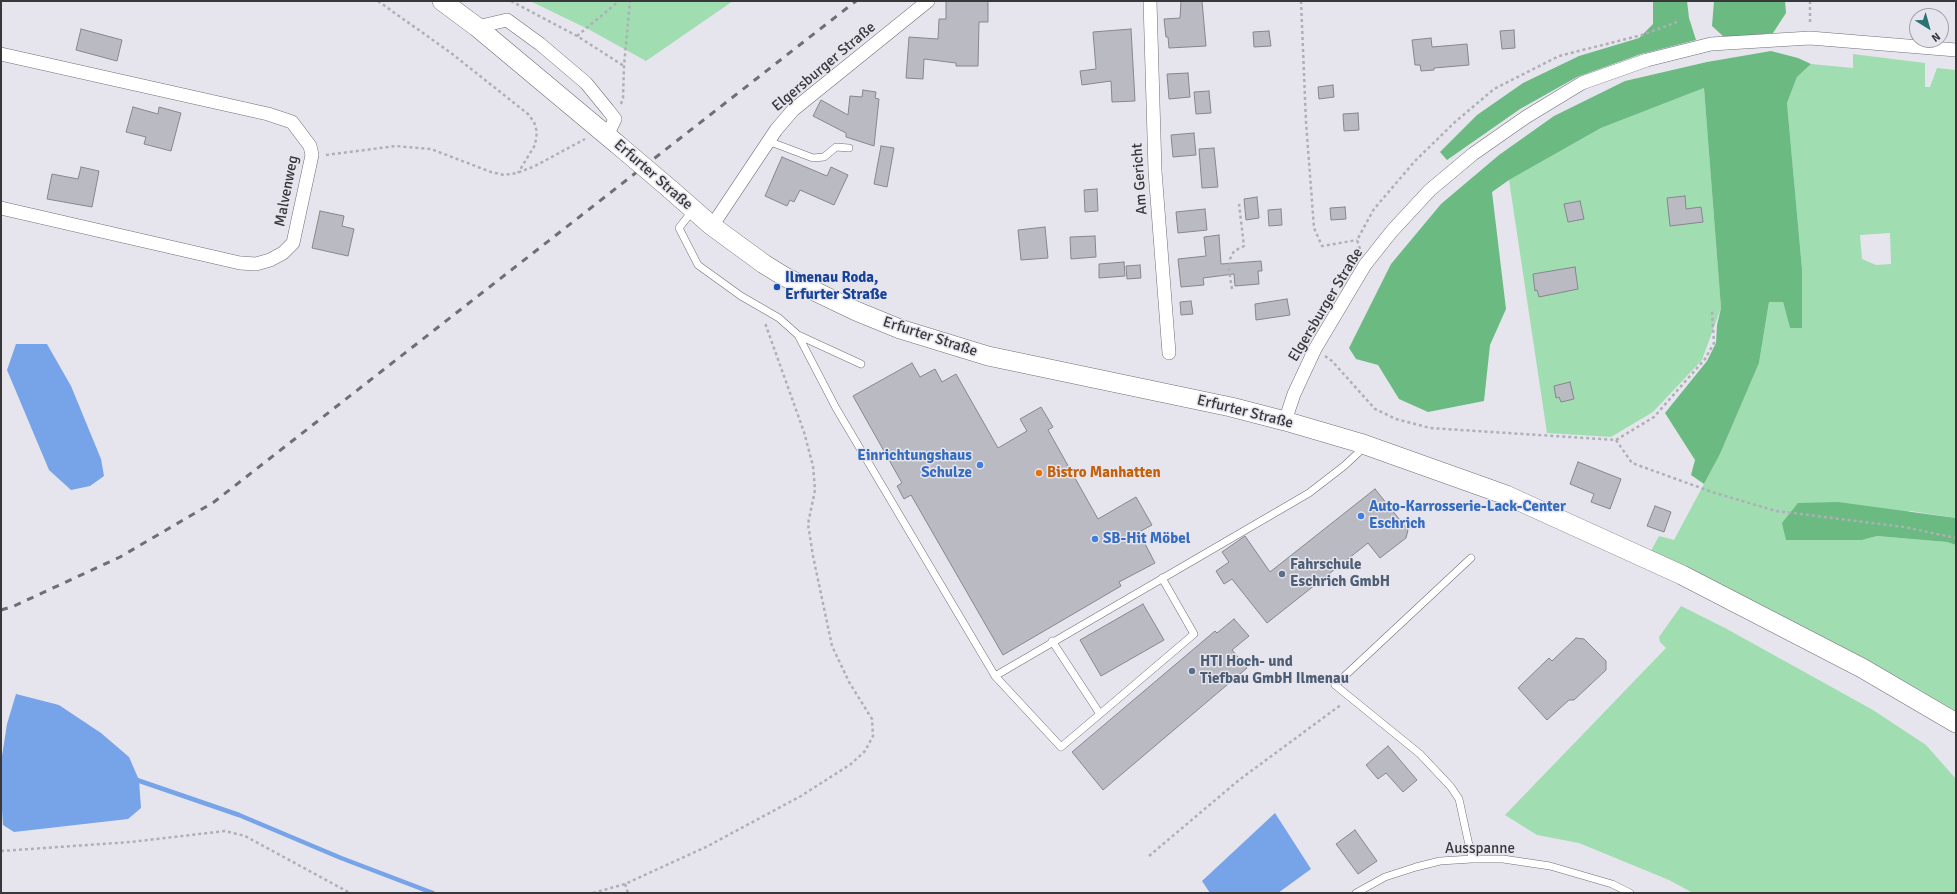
<!DOCTYPE html>
<meta charset="utf-8">
<style>
body{margin:0}
#map{position:relative;width:1957px;height:894px;overflow:hidden;background:#e6e5ee;font-family:Signika,sans-serif}
canvas{display:block}
.frame{position:absolute;inset:0;border:2px solid #38383b;pointer-events:none}
.north{position:absolute;left:1909px;top:8px;width:40px;height:40px;box-sizing:border-box;background:#e6e5ee;border:1px solid #a0a0a6;border-radius:50%;rotate:143deg;font-size:11px;font-weight:700;line-height:16px;text-align:center;color:#38383b}
.north::after{content:'';display:block;margin:auto;width:14px;height:18px;background:#297375;clip-path:polygon(50% 0,100% 100%,50% 72%,0 100%)}
</style>
<div id="map">
<canvas width="1957" height="894"></canvas>
<div class="frame"></div>
<div class="north">N</div>
</div>
<script>
const ctx = document.querySelector('canvas').getContext('2d');
ctx.lineJoin = 'round';
function fill(path, color) { ctx.fillStyle = color; ctx.fill(path, 'evenodd'); }
const shape = rows => new Path2D(rows.map(r => 'M' + r).join(''));
function strokePath(path, color, width, dash) { ctx.strokeStyle = color; ctx.lineWidth = width; ctx.lineCap = dash ? 'butt' : 'round'; ctx.setLineDash(dash || []); ctx.stroke(path); }
function label(font, color, halo, rows, align = 'center') {
  ctx.font = font + ' Signika,sans-serif'; ctx.lineWidth = 3; ctx.setLineDash([]); ctx.textBaseline = 'middle'; ctx.strokeStyle = halo; ctx.fillStyle = color; for (const [text, x, y, turn = 0] of rows) {
    ctx.save(); ctx.translate(x, y); ctx.rotate((+turn || 0) * Math.PI / 180); ctx.textAlign = isNaN(turn) ? turn : align; if (halo) ctx.strokeText(text, 0, 0); ctx.fillText(text, 0, 0); ctx.restore();
  }
}
fill(shape([
 [530,1,733,1,646,61,588,29],
 [1853,54,1925,63,1925,87,1930,87,1937,68,1956,70,1956,518,1911,511,1786,540,1862,540,1877,536,1947,542,1956,545,1956,714,1651,551,1659,536,1674,540,1720,454,1759,363,1769,302,1783,302,1790,328,1802,269,1787,103,1797,77,1811,64,1853,68],
 [1890,233,1891,264,1876,265,1862,259,1860,235],
 [1704,88,1721,308,1702,360,1653,412,1611,437,1547,433,1509,180,1601,128],
 [1681,606,1725,628,1873,710,1926,745,1956,779,1956,893,1693,893,1669,880,1579,843,1537,835,1505,815,1666,648,1660,642,1659,637]
]), '#a0ddb1');
fill(shape([
 [1653,1,1687,1,1689,18,1696,40,1641,54,1577,77,1520,109,1447,160,1440,152,1477,115,1523,83,1579,56,1639,38,1653,24],
 [1714,1,1785,1,1786,13,1773,33,1725,38,1712,26],
 [1771,51,1798,58,1811,64,1797,77,1787,103,1802,269,1802,328,1790,328,1783,302,1769,302,1759,363,1720,454,1704,484,1691,475,1695,460,1665,413,1707,361,1716,343,1717,325,1721,308,1704,88,1601,128,1509,180,1492,192,1506,309,1490,345,1484,401,1428,412,1399,399,1378,365,1356,359,1349,348,1391,264,1441,204,1499,155,1554,116,1625,81,1707,62],
 [1838,502,1956,518,1956,545,1947,542,1877,536,1862,540,1786,540,1782,523,1798,503]
]), '#6aba82');
fill(shape([
 [16,344,47,344,71,386,101,459,104,476,90,486,71,490,49,470,7,370],
 [16,694,59,705,101,733,129,757,139,780,141,808,128,819,14,832,3,825,1,795,2,756,7,724],
 [1275,813,1311,869,1278,893,1210,893,1202,881]
]), '#77a3e8');
strokePath(shape([
 [134,779,239,815,341,858,433,893]
]), '#77a3e8', 4.5);
const building = shape([
 [946,1,988,1,988,22,979,22,978,66,956,66,956,63,924,59,923,79,906,78,909,37,938,39,939,19,946,19,946,1],
 [1181,1,1202,1,1206,46,1169,48,1168,37,1166,37,1164,19,1180,18,1181,1],
 [81,29,122,40,117,61,76,50,81,29],
 [1131,29,1135,101,1112,102,1111,81,1082,85,1080,71,1096,69,1093,32,1131,29],
 [1514,30,1515,48,1502,49,1500,31,1514,30],
 [1269,31,1271,46,1254,47,1253,32,1269,31],
 [1431,38,1432,47,1467,44,1469,65,1434,68,1434,70,1421,71,1420,65,1415,65,1412,40,1431,38],
 [1188,73,1190,97,1169,99,1167,74,1188,73],
 [1333,85,1334,97,1319,99,1318,87,1333,85],
 [863,90,876,92,875,98,879,99,874,146,846,137,846,133,813,116,821,100,848,115,850,96,862,97,863,90],
 [1209,91,1211,113,1196,114,1194,92,1209,91],
 [133,107,158,114,159,107,181,113,171,151,144,144,146,137,126,132,133,107],
 [1358,113,1359,130,1344,131,1343,114,1358,113],
 [1194,133,1196,155,1173,157,1171,135,1194,133],
 [881,146,894,148,887,187,874,184,881,146],
 [1214,148,1218,187,1202,188,1199,149,1214,148],
 [782,157,827,176,831,167,848,175,834,205,800,190,794,202,790,200,787,206,765,196,782,157],
 [81,167,99,171,92,207,47,199,52,174,78,179,81,167],
 [1097,189,1098,211,1085,212,1084,190,1097,189],
 [1685,196,1686,209,1701,207,1703,222,1670,226,1667,198,1685,196],
 [1257,197,1259,218,1246,220,1244,199,1257,197],
 [1580,201,1584,219,1568,222,1564,204,1580,201],
 [1345,207,1346,219,1331,220,1330,208,1345,207],
 [1205,209,1207,230,1178,233,1176,212,1205,209],
 [1281,209,1282,225,1269,226,1268,210,1281,209],
 [320,211,344,216,342,226,354,229,348,256,312,248,320,211],
 [1045,227,1048,258,1021,260,1018,230,1045,227],
 [1219,235,1221,264,1261,261,1262,271,1258,271,1259,284,1235,286,1234,274,1203,278,1204,285,1181,287,1178,259,1206,256,1204,237,1219,235],
 [1095,236,1096,257,1071,259,1070,237,1095,236],
 [1124,262,1125,276,1099,278,1099,264,1124,262],
 [1140,265,1141,278,1127,279,1126,266,1140,265],
 [1575,267,1578,289,1539,297,1537,290,1535,291,1533,274,1575,267],
 [1287,299,1290,315,1256,320,1255,304,1287,299],
 [1191,301,1193,314,1181,315,1180,302,1191,301],
 [912,363,920,377,935,369,942,382,956,374,998,448,1027,431,1020,419,1041,407,1053,427,1048,430,1098,519,1136,497,1152,525,1139,532,1155,563,1119,582,1121,586,1003,655,911,495,904,499,897,486,902,483,853,396,912,363],
 [1570,382,1574,399,1561,402,1559,397,1556,398,1554,386,1570,382],
 [1578,462,1621,479,1610,509,1591,502,1594,494,1570,484,1578,462],
 [1375,489,1408,530,1406,538,1380,558,1368,543,1267,623,1232,579,1224,584,1216,571,1229,562,1222,552,1245,536,1270,572,1375,489],
 [1655,506,1671,512,1664,532,1647,526,1655,506],
 [1143,604,1164,640,1101,676,1080,640,1143,604],
 [1234,619,1249,636,1232,650,1247,668,1103,790,1072,752,1215,631,1217,633,1234,619],
 [1576,638,1584,639,1606,661,1606,670,1574,700,1569,700,1547,720,1518,688,1549,658,1552,661,1576,638],
 [1388,746,1417,780,1403,792,1386,773,1378,779,1366,765,1388,746],
 [1355,830,1377,861,1358,874,1336,844,1355,830]
]);
fill(building, '#babac2');
strokePath(building, '#87868e', 1);
const lane = shape([
 [768,141,813,158,824,157,836,147,849,148],
 [693,210,679,228,698,265,741,296,779,318,798,335,836,408,995,676,1309,493,1344,466,1358,453,1360,443],
 [798,335,861,364],
 [1471,558,1335,685,1420,754,1451,787,1459,799,1472,859],
 [995,676,1061,747,1100,714,1052,641],
 [1100,714,1194,634,1162,578],
 [1356,893,1385,877,1416,867,1440,861,1472,859,1503,859,1550,866,1612,884,1630,893]
]);
const street = shape([
 [1150,1,1155,171,1169,353],
 [477,27,507,20,540,44,586,83,608,110,615,119,607,136],
 [1,54,268,114,292,122,310,146,312,155,293,243,283,253,270,260,256,264,240,263,1,208],
 [712,226,776,130,793,110,928,1],
 [1285,421,1294,394,1315,349,1365,265,1392,231,1430,190,1473,154,1526,117,1582,83,1647,60,1711,44,1810,38,1956,50]
]);
const secondary = shape([
 [442,1,477,27,617,144],
 [670,189,712,226,764,264,785,277,856,311,900,329,988,356,1231,407,1285,421,1360,443,1506,495,1682,575,1862,668,1956,723]
]);
strokePath(lane, '#706f77', 8);
strokePath(street, '#706f77', 14);
strokePath(secondary, '#706f77', 20);
strokePath(shape([
 [378,1,451,53,528,114,534,122,537,132,535,145,518,173],
 [511,1,577,36,624,66],
 [1301,1,1306,122,1314,228,1322,246,1357,240],
 [1810,1,1810,24],
 [577,36,619,1],
 [621,104,623,98,624,66,630,1],
 [326,155,396,146,431,149,491,172,504,175,517,173,535,166,585,139],
 [1360,249,1357,240,1374,209,1415,161,1455,122,1494,89,1559,56,1642,35,1677,22],
 [1232,289,1229,270,1230,259,1234,251,1244,246,1239,204],
 [1325,356,1332,361,1375,409,1396,419,1430,428,1616,440,1654,417,1705,359,1714,343,1712,311],
 [1616,440,1632,463,1712,492,1776,511,1904,527,1956,538],
 [1,851,131,842,225,831,245,836,350,893],
 [1149,856,1239,780,1342,704],
 [625,884,628,893],
 [593,893,625,884,706,847,801,796,851,764,865,751,873,736,872,719,849,682,832,646,813,556,808,524,815,490,813,466,804,432,765,323]
]), '#afafb6', 2.5, [3, 3]);
strokePath(lane, '#fff', 7);
strokePath(street, '#fff', 13);
strokePath(secondary, '#fff', 19);
strokePath(shape([
 [1,610,14,606,120,557,214,502,856,1]
]), '#6e6e73', 3, [7, 7]);
const secondaryBridge = shape([
 [617,144,670,189]
]);
strokePath(secondaryBridge, '#706f77', 20, []);
strokePath(secondaryBridge, '#fff', 19);
for (const [x, y, r, color] of [
 [777,287,4,"#1a4fb4"],
 [980,465,4,"#3f7fe0"],
 [1039,473,4,"#e8710a"],
 [1361,516,4,"#3f7fe0"],
 [1095,539,4,"#3f7fe0"],
 [1282,574,4,"#5c6f8a"],
 [1192,671,4,"#5c6f8a"]
]) { const dot = new Path2D(); dot.arc(x, y, r, 0, 2 * Math.PI); ctx.fillStyle = color; ctx.fill(dot); strokePath(dot, '#e6e5ee', 1.5); }
label('15px', '#38383b', '#e6e5ee', [
 ["Elgersburger Straße",824,67,-40],
 ["Erfurter Straße",653,175,41],
 ["Am Gericht",1140,179,-94],
 ["Malvenweg",287,191,-79],
 ["Elgersburger Straße",1326,305,-59],
 ["Erfurter Straße",930,337,18],
 ["Erfurter Straße",1245,412,14],
 ["Ausspanne",1480,849]
]);
label('bold 15px', '#164399', '#e6e5ee', [
 ["Ilmenau Roda,",785,278],
 ["Erfurter Straße",785,295]
], 'left');
label('bold 15px', '#366cbe', '#e6e5ee', [
 ["Einrichtungshaus",972,456,"right"],
 ["Schulze",972,473,"right"],
 ["Auto-Karrosserie-Lack-Center",1369,507],
 ["Eschrich",1369,524],
 ["SB-Hit Möbel",1103,539]
], 'left');
label('bold 15px', '#c56008', '#e6e5ee', [
 ["Bistro Manhatten",1047,473]
], 'left');
label('bold 15px', '#4e5e75', '#e6e5ee', [
 ["Fahrschule",1290,565],
 ["Eschrich GmbH",1290,582],
 ["HTI Hoch- und",1200,662],
 ["Tiefbau GmbH Ilmenau",1200,679]
], 'left');
</script>
